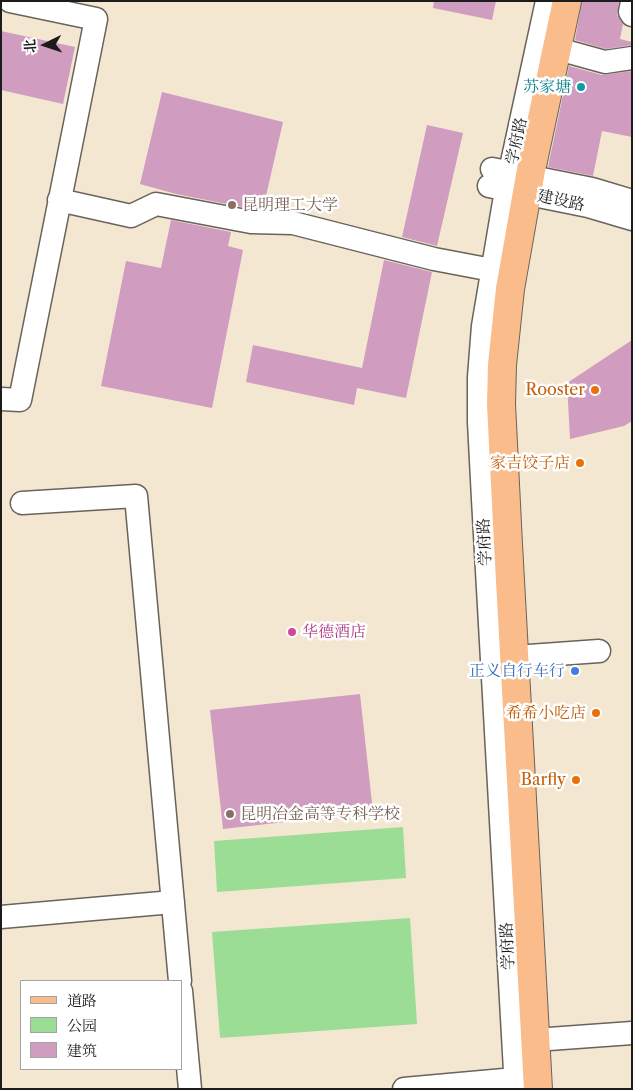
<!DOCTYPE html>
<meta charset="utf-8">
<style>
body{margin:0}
#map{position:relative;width:633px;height:1090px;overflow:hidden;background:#f4e7d1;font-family:"Libre Caslon Text","Noto Serif SC",serif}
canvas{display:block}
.frame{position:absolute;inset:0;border:2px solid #1c1c1c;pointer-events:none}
.legend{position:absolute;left:20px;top:980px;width:162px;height:90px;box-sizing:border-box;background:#fff;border:1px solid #a4a4a4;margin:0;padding:6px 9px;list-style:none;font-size:15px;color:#1c1c1c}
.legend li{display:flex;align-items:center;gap:10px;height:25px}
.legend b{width:25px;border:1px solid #a4a4a4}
.north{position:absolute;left:20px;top:20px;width:50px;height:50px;-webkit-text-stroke:4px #fff;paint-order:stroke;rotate:266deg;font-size:14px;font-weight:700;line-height:20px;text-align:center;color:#1c1c1c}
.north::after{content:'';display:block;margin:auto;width:18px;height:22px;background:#1c1c1c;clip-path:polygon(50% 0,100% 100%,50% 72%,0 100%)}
</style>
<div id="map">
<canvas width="633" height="1090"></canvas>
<div class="frame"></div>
<ul class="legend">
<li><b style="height:6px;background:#fabc8b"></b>道路</li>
<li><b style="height:14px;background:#9bdd94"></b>公园</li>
<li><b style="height:14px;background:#d09dc1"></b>建筑</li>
</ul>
<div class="north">北</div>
</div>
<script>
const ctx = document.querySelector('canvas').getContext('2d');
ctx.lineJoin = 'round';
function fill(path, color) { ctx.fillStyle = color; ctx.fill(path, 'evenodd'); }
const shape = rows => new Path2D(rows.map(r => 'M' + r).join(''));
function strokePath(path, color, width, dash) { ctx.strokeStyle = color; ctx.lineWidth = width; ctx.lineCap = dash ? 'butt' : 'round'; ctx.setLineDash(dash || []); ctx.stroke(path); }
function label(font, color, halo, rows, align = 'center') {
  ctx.font = font + ' "Libre Caslon Text","Noto Serif SC",serif'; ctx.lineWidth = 5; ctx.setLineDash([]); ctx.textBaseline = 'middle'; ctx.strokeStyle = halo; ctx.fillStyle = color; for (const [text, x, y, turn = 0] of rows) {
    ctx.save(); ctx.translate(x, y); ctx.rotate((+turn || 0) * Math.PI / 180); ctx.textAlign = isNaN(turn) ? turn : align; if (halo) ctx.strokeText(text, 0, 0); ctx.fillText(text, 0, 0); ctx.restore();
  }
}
fill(shape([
 [403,827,406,878,217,892,214,841],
 [410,918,417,1024,220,1038,212,932]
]), '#9bdd94');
fill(shape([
 [434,1,496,1,492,20,433,8],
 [582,1,619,1,617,15,623,24,620,39,632,42,632,45,606,49,575,40],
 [1,31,75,47,63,104,1,90],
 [569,66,602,75,632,71,632,137,602,131,593,176,548,167],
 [162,92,283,122,263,209,252,209,176,194,140,184],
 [427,125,463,133,437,246,402,237],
 [171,220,231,232,228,246,243,250,212,408,101,386,126,261,161,268],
 [384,260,432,272,406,398,357,388,354,405,246,382,253,345,362,368],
 [632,340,632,421,624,426,570,439,567,383],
 [360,694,373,812,223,829,210,710]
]), '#d09dc1');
const minor = shape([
 [632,2,630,12,632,15],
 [558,49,605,62,632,58],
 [492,169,592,189,632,201],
 [489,186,588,206,632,219],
 [59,200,131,216,156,204,251,222,293,223,434,259,492,270],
 [1,399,20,400,96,19,10,1],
 [22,503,136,496,180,981],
 [515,657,599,651],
 [1,917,173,902],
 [181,991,190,1089],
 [535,1040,632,1033],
 [404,1089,515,1079],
 [516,1089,483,499,479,422,479,377,483,326,506,190,547,1]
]);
const major = shape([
 [538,1089,508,544,501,404,502,365,510,289,531,170,567,1]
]);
strokePath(minor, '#68635b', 25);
strokePath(major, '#68635b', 30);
strokePath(minor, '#fff', 22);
strokePath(major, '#fabc8b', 28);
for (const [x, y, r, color] of [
 [581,87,5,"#0f9aa8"],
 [232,205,5,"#8d6e63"],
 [595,390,5,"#e8710a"],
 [580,463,5,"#e8710a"],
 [292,632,5,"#d1479c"],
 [575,671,5,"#3f7fe0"],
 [596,713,5,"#e8710a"],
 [576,780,5,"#e8710a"],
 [230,814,5,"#8d6e63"]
]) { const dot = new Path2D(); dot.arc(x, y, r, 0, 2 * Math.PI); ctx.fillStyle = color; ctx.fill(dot); strokePath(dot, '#fff', 2); }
label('16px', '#0d838f', '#fff', [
 ["苏家塘",571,87]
], 'right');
label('16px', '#1c1c1c', '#fff', [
 ["学府路",517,141,-78],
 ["建设路",561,201,12],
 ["学府路",485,542,-93],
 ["学府路",508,946,-93]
]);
label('16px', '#785e54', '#fff', [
 ["昆明理工大学",242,205],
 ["昆明冶金高等专科学校",240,814]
], 'left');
label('16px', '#c56008', '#fff', [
 ["Rooster",585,390],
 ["家吉饺子店",570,463],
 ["希希小吃店",586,713],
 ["Barfly",566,780]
], 'right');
label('16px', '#b23c85', '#fff', [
 ["华德酒店",302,632]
], 'left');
label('16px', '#366cbe', '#fff', [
 ["正义自行车行",565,671]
], 'right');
</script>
